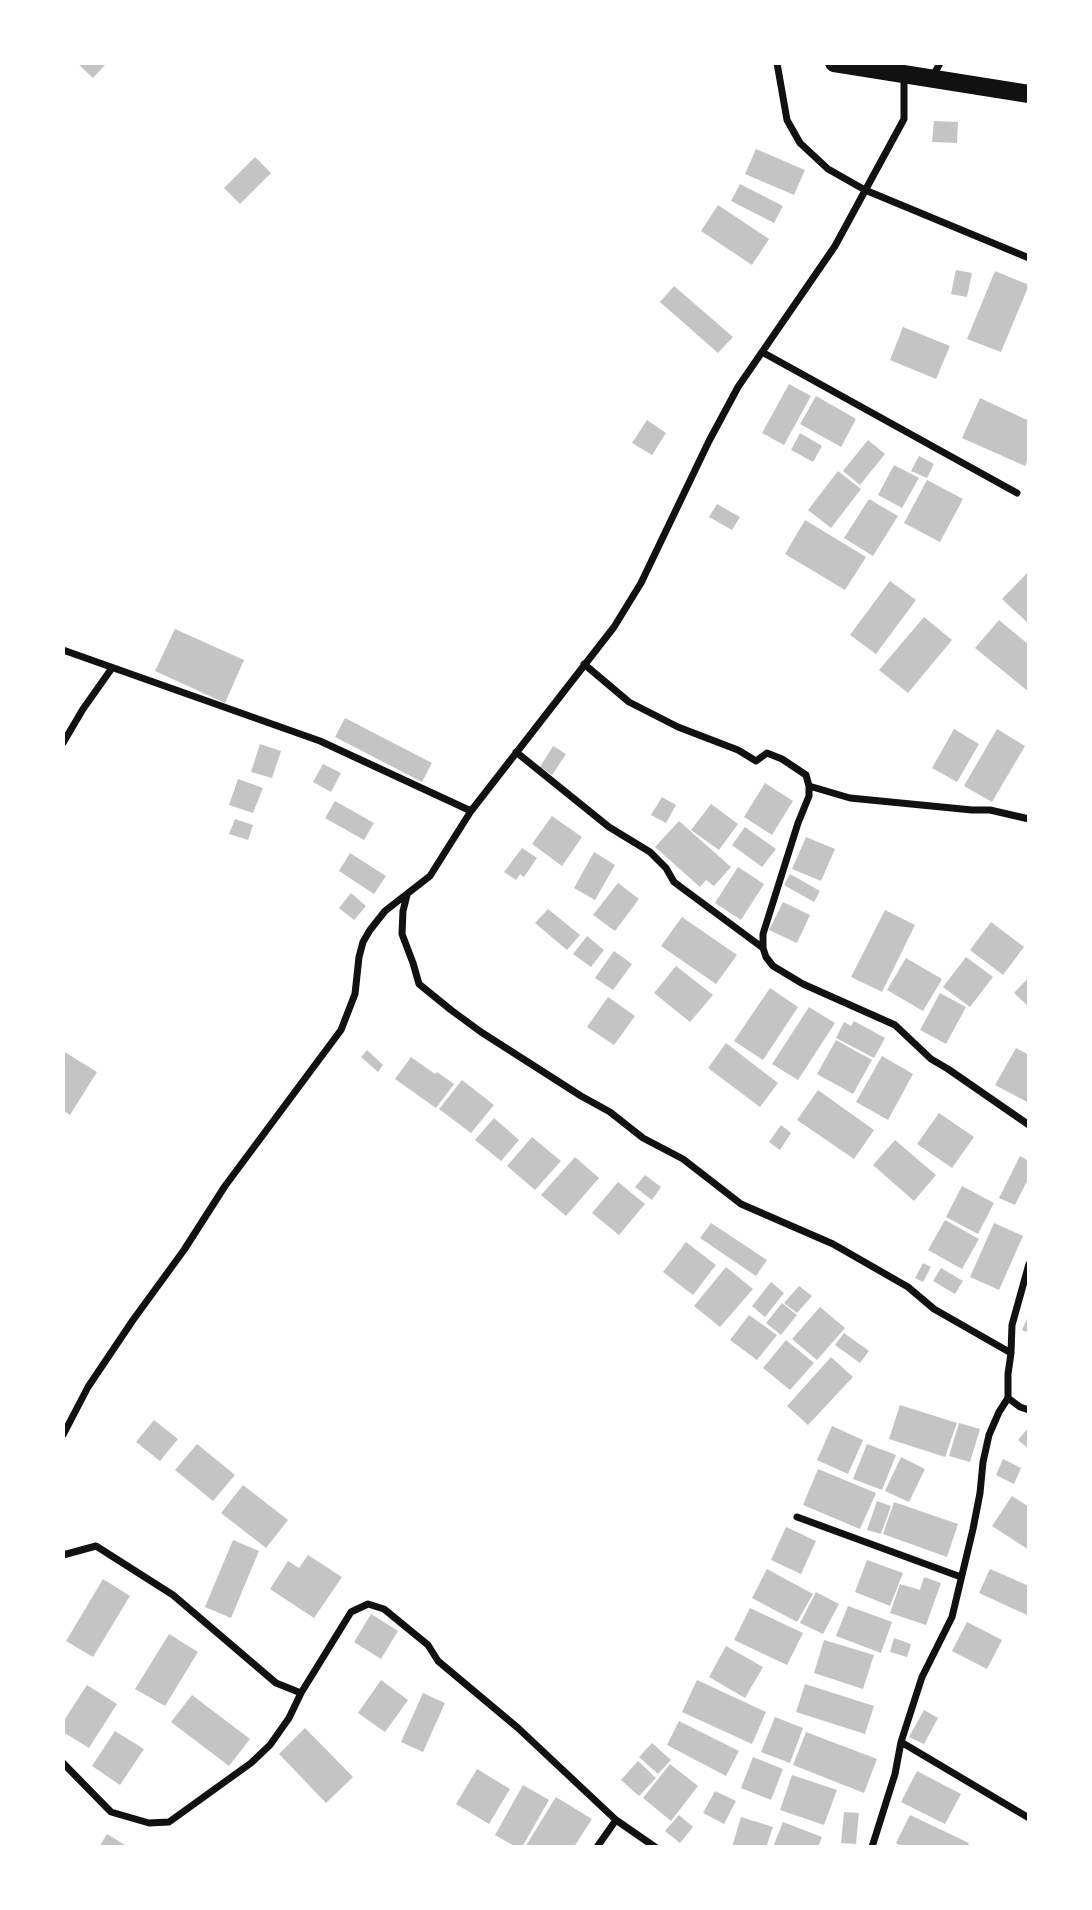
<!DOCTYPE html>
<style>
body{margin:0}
#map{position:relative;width:1092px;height:1910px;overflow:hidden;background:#fff;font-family:Karla,sans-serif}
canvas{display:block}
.frame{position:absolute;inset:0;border:65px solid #fff;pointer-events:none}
</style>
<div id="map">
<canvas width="1092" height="1910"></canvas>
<div class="frame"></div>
</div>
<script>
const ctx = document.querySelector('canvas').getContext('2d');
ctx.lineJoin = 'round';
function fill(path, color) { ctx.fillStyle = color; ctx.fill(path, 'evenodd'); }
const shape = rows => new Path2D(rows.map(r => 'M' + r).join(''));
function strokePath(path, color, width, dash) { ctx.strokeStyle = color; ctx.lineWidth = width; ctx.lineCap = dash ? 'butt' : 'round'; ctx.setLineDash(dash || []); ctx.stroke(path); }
fill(shape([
 [77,63,107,63,93,78],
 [934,121,958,122,957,143,932,142],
 [756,149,805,170,794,195,745,174],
 [255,157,271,173,240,204,224,188],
 [740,184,783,206,774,223,731,201],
 [718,205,769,239,752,265,701,231],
 [956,270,972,273,967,297,951,294],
 [995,271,1029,285,1001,352,967,339],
 [674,286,733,337,718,353,660,302],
 [903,327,950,346,936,379,890,360],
 [789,384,811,396,784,445,762,433],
 [816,396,856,419,841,447,800,424],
 [980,398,1029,421,1029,456,1025,466,962,438],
 [647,420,666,433,652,455,632,443],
 [800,433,822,446,813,462,791,450],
 [868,440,885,454,860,485,843,471],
 [919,456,934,464,927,478,911,471],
 [894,465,919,478,902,508,878,495],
 [838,471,861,489,831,528,808,510],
 [927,480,963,499,940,542,904,523],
 [869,499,898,516,873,556,844,538],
 [717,504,740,517,732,530,709,517],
 [805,520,866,557,845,590,785,554],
 [1027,573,1029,574,1029,624,1002,599],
 [890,581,916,600,876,654,850,635],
 [924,617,952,640,908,693,879,670],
 [999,620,1029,645,1029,692,975,648],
 [175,629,244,660,225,703,155,671],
 [345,718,432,763,422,782,335,737],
 [954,729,979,744,957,782,932,768],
 [997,729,1025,746,992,802,964,786],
 [260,744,281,751,272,778,251,772],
 [553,746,566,754,552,775,540,767],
 [323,764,341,773,331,792,313,782],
 [238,779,263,788,253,813,229,805],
 [765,783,793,801,772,835,744,817],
 [662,797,676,805,666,823,651,815],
 [335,801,374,823,364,840,325,818],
 [711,804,738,824,719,850,691,830],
 [552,816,582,837,562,866,532,844],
 [235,819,253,825,248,840,229,834],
 [679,821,731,867,714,886,706,880,700,887,655,847],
 [745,827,776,849,762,867,732,845],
 [806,837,835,849,821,881,792,869],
 [522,848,537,858,524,877,520,874,516,880,504,872],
 [594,852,615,865,595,900,574,888],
 [350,853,386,876,374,894,339,871],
 [738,867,764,884,741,920,715,903],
 [790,874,820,891,814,902,784,885],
 [618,883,639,899,615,931,593,915],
 [351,893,366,906,354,920,339,908],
 [783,902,810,915,797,943,769,930],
 [548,909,580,935,567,950,535,923],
 [885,910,915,925,882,992,851,977],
 [682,917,737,955,716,984,661,946],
 [991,922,1024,947,1003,975,970,950],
 [587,936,604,950,591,967,573,954],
 [614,951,632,964,613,990,595,978],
 [966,957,993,977,970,1007,943,987],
 [906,958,942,979,923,1011,887,990],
 [676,966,713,995,690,1022,654,993],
 [1029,977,1029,1007,1014,993],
 [770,988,798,1007,763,1060,734,1041],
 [940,993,966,1007,946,1044,920,1030],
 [608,997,635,1016,614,1045,587,1027],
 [809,1007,835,1023,798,1080,772,1064],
 [854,1021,885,1038,874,1058,836,1038,844,1022,851,1026],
 [836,1040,872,1060,853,1094,817,1074],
 [726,1043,778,1083,760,1107,708,1068],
 [1016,1048,1029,1055,1029,1103,995,1085],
 [367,1050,383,1065,378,1072,361,1057],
 [63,1051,97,1072,70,1115,63,1110],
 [882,1056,913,1074,888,1120,856,1102],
 [411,1057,435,1074,437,1072,454,1084,436,1108,395,1079],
 [462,1080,494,1105,471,1133,439,1109],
 [818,1090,874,1130,854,1159,797,1120],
 [939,1113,974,1137,952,1168,917,1144],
 [494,1118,519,1140,501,1161,475,1140],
 [781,1125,791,1133,780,1150,769,1142],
 [532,1137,561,1161,535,1190,507,1166],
 [895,1140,936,1175,914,1201,873,1165],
 [1020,1156,1029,1161,1029,1177,1015,1205,999,1198],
 [575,1157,599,1178,566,1216,541,1195],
 [645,1175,661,1187,652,1200,635,1187],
 [618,1182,645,1204,619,1235,592,1213],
 [962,1186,994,1203,978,1234,946,1217],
 [945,1220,979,1239,962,1269,928,1250],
 [711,1223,767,1260,756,1276,700,1238],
 [994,1223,1023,1236,999,1290,970,1277],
 [686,1242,716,1265,693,1295,663,1272],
 [923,1263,931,1267,923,1282,915,1278],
 [726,1267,753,1289,720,1327,694,1306],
 [941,1268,963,1281,955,1294,933,1281],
 [771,1282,784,1293,765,1317,752,1306],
 [799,1286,812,1296,797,1313,784,1303],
 [782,1303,797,1315,781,1335,766,1323],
 [820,1307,845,1328,817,1360,792,1339],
 [1029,1314,1029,1333,1022,1330],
 [749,1315,777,1335,757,1360,730,1340],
 [844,1333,869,1351,860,1363,835,1345],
 [786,1340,814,1363,790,1390,763,1368],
 [831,1357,853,1377,808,1425,787,1406],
 [900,1405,957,1423,945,1457,889,1439],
 [154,1420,178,1439,160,1461,136,1442],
 [959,1423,980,1429,970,1462,949,1456],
 [832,1426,863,1440,848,1474,817,1460],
 [1029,1427,1029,1449,1018,1440],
 [197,1444,235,1475,213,1501,175,1470],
 [867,1444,896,1455,882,1490,853,1479],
 [901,1457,925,1469,909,1502,885,1491],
 [1003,1459,1021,1468,1014,1484,996,1475],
 [818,1469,876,1493,860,1529,803,1505],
 [243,1485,288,1520,266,1548,221,1513],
 [1012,1496,1029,1507,1029,1550,992,1526],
 [877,1501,891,1506,881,1534,867,1530],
 [894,1502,958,1524,947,1557,883,1534],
 [786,1527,816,1541,801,1574,771,1560],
 [233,1540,259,1551,231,1618,205,1607],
 [308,1555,342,1577,314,1618,270,1589,288,1561,299,1568],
 [867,1560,903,1573,890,1606,855,1592],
 [767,1569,813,1594,797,1622,752,1598],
 [990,1569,1029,1586,1029,1616,979,1593],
 [924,1577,941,1583,926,1625,890,1613,900,1584,920,1590],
 [103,1579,130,1596,93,1657,66,1641],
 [816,1592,839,1604,823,1634,800,1623],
 [848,1606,892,1622,881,1653,836,1636],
 [750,1608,803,1633,787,1665,734,1640],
 [371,1614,398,1631,381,1659,354,1642],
 [967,1622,1002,1640,987,1669,952,1651],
 [169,1634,198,1652,165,1706,135,1689],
 [894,1638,911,1644,907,1657,890,1652],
 [824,1640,874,1655,863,1689,814,1673],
 [726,1646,763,1667,745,1698,709,1677],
 [381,1680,408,1700,385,1732,358,1713],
 [697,1680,766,1712,752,1744,682,1712],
 [805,1684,874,1706,865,1734,796,1712],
 [87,1685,117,1704,89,1748,63,1732,63,1722],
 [423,1693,445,1703,423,1752,401,1742],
 [192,1695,250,1739,229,1766,171,1722],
 [924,1710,938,1718,924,1744,909,1737],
 [775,1717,803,1728,790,1763,761,1752],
 [679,1721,739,1751,726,1776,667,1745],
 [305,1728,353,1777,326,1803,279,1754],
 [115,1731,144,1749,120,1785,92,1766],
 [806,1732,877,1759,864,1793,793,1765],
 [652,1743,671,1760,658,1774,639,1757],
 [753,1757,783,1769,771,1800,741,1788],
 [638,1761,656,1778,639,1796,621,1780],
 [670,1764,698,1786,671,1821,643,1798],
 [477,1769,510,1789,489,1824,456,1804],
 [917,1771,961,1794,945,1824,901,1802],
 [792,1775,837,1790,824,1825,780,1810],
 [523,1785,549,1800,522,1847,516,1847,495,1835],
 [715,1791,736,1801,724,1824,703,1813],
 [556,1797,592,1819,574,1847,525,1847],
 [844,1812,859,1813,856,1844,841,1843],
 [679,1815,693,1827,680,1843,665,1831],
 [910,1815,969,1843,967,1847,903,1847,896,1843],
 [741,1817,773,1827,766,1847,732,1847],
 [783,1822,822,1837,818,1847,773,1847],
 [107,1834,128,1847,99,1847]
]), '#c4c4c4');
strokePath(shape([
 [777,63,787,120,800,143,828,169,865,190,1029,258],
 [932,78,940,63],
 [762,352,1017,493],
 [63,650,320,741,471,811],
 [584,664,629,702,678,727,738,750,756,761,767,753,782,759,806,775,809,786,809,796,798,823,763,934,763,948,766,957,773,966,803,984,895,1025,931,1059,948,1069,1029,1125],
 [63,743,83,709,112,668],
 [516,752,609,827,650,852,666,868,674,882,763,948],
 [809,786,850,798,972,810,990,810,1029,819],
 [407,895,403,911,402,934,413,963,419,984,451,1010,481,1032,581,1096,610,1112,643,1138,683,1159,741,1204,833,1244,908,1287,934,1309,1011,1353],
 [1029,1264,1012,1325,1011,1353,1008,1374,1008,1398,1020,1407,1029,1410],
 [63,1435,88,1387,133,1320,184,1250,225,1186,341,1030,355,994,359,957,363,942,370,930,385,911,430,876,471,811,614,627,641,583,709,441,738,387,835,246,904,119,904,75],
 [797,1517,961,1577],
 [63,1555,96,1546,173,1595,276,1683,301,1693,351,1612,368,1604,384,1609,428,1645,438,1661,518,1728,616,1820,655,1847],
 [901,1742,1029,1818],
 [63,1763,111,1812,149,1823,169,1822,251,1763,270,1745,289,1718,301,1693],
 [597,1847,616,1820],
 [872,1847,895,1774,901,1742,922,1677,952,1617,973,1529,980,1493,983,1462,989,1435,999,1412,1008,1398]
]), '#111', 7);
strokePath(shape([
 [834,63,1029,94]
]), '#111', 18);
</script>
